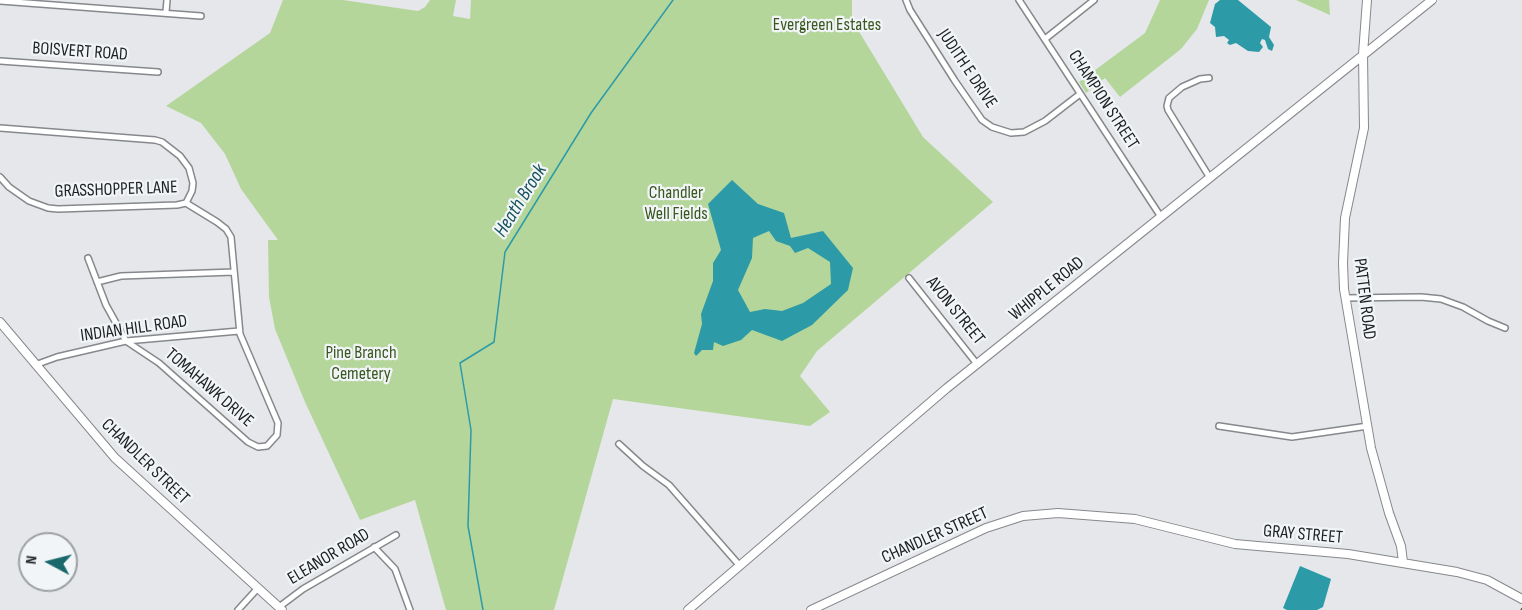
<!DOCTYPE html>
<style>
body{margin:0}
#map{position:relative;width:1522px;height:610px;overflow:hidden;background:#e5e7eb;font-family:"Sofia Sans Condensed",sans-serif}
canvas{display:block}
.north{position:absolute;left:18px;top:532px;width:60px;height:60px;box-sizing:border-box;background:#f2f5f8;border:2px solid #9ea0a2;border-radius:50%;rotate:277deg;font-size:16px;font-weight:700;line-height:24px;text-align:center;color:#202122}
.north::after{content:'';display:block;margin:auto;width:21px;height:27px;background:#1a686b;clip-path:polygon(50% 0,100% 100%,50% 72%,0 100%)}
</style>
<div id="map">
<canvas width="1522" height="610"></canvas>
<div class="north">N</div>
</div>
<script>
const ctx = document.querySelector('canvas').getContext('2d');
ctx.lineJoin = 'round';
function fill(path, color) { ctx.fillStyle = color; ctx.fill(path, 'evenodd'); }
const shape = rows => new Path2D(rows.map(r => 'M' + r).join(''));
function strokePath(path, color, width, dash) { ctx.strokeStyle = color; ctx.lineWidth = width; ctx.lineCap = dash ? 'butt' : 'round'; ctx.setLineDash(dash || []); ctx.stroke(path); }
function label(font, color, halo, rows, align = 'center') {
  ctx.font = font + ' "Sofia Sans Condensed",sans-serif'; ctx.lineWidth = 4.5; ctx.setLineDash([]); ctx.textBaseline = 'middle'; ctx.strokeStyle = halo; ctx.fillStyle = color; for (const [text, x, y, turn = 0] of rows) {
    ctx.save(); ctx.translate(x, y); ctx.rotate((+turn || 0) * Math.PI / 180); ctx.textAlign = isNaN(turn) ? turn : align; if (halo) ctx.strokeText(text, 0, 0); ctx.fillText(text, 0, 0); ctx.restore();
  }
}
fill(shape([
 [283,0,343,0,418,11,425,7,430,0,456,0,453,16,470,19,471,0,852,0,852,20,923,137,993,202,817,351,800,376,830,412,810,426,613,399,554,610,446,610,415,500,360,520,305,402,275,329,269,297,268,240,278,240,241,189,225,154,201,123,166,106,270,33],
 [1160,0,1209,0,1197,29,1181,49,1120,97,1105,78,1086,93,1079,82,1145,33],
 [1296,0,1329,0,1330,15]
]), '#b5d69b');
fill(shape([
 [1220,0,1238,0,1271,27,1269,37,1274,45,1272,51,1268,49,1265,40,1262,39,1260,43,1263,47,1259,52,1248,51,1236,43,1230,45,1227,43,1229,40,1224,36,1216,37,1215,27,1210,23,1215,4],
 [732,180,758,204,784,213,791,238,823,231,853,268,848,290,812,325,782,341,752,330,741,340,723,346,714,342,713,350,702,350,696,356,694,353,702,324,701,314,713,281,713,263,721,250,708,204],
 [769,231,776,241,790,246,795,253,808,248,830,262,831,284,803,303,782,311,765,309,750,312,738,290,752,258,753,238],
 [1300,566,1331,579,1323,607,1317,610,1287,610,1283,608]
]), '#2c9ba7');
strokePath(shape([
 [483,610,468,526,471,430,460,363,494,342,505,252,591,113,673,0]
]), '#2c9ba7', 1.5);
const street = shape([
 [906,0,910,10,955,81,982,120,992,127,1011,133,1024,132,1045,121,1080,94],
 [1019,0,1161,217],
 [0,1,201,16],
 [166,12,167,0],
 [1045,39,1094,0],
 [0,61,158,72],
 [1209,78,1200,79,1182,87,1169,98,1167,106,1168,110,1210,178],
 [0,128,155,140,162,142,180,156,189,168,193,183,192,191,186,203,177,205,58,209,48,208,29,201,9,187,0,177],
 [88,258,106,305,126,341,159,363,248,442,258,447,267,446,277,435,278,423,240,334,231,237,226,229,217,222,186,203],
 [909,278,977,364],
 [97,282,121,276,234,272],
 [1345,298,1421,297,1441,299,1463,307,1488,321,1505,328],
 [35,365,57,357,126,341,239,331],
 [1219,426,1292,437,1368,426],
 [619,444,643,466,669,485,740,566],
 [374,547,395,569,410,610],
 [279,607,303,589,396,535],
 [238,610,258,588]
]);
const secondary = shape([
 [1367,0,1363,54,1364,128,1345,218,1343,263,1344,289,1371,448,1389,513,1401,546,1403,562],
 [0,322,115,458,282,610],
 [688,610,947,388,1432,0],
 [811,610,986,528,1023,516,1058,513,1135,519,1235,544,1348,554,1457,572,1487,580,1522,599]
]);
strokePath(street, '#86888b', 8);
strokePath(secondary, '#86888b', 10);
strokePath(street, '#fff', 5);
strokePath(secondary, '#fff', 8);
strokePath(shape([
 [1521,610,1522,608]
]), '#5d5e60', 1.5, [10, 10]);
label('18px', '#3a571e', '#f2f5f8', [
 ["Evergreen Estates",827,25],
 ["Chandler",676,193],
 ["Well Fields",676,214],
 ["Pine Branch",361,353],
 ["Cemetery",361,374]
]);
label('18px', '#202122', '#f2f5f8', [
 ["BOISVERT ROAD",80,52,4],
 ["JUDITH E DRIVE",967,69,56],
 ["CHAMPION STREET",1103,100,57],
 ["GRASSHOPPER LANE",116,190,-2],
 ["WHIPPLE ROAD",1047,289,-39],
 ["PATTEN ROAD",1364,299,83],
 ["AVON STREET",955,311,51],
 ["INDIAN HILL ROAD",134,329,-8],
 ["TOMAHAWK DRIVE",209,388,41],
 ["CHANDLER STREET",145,462,44],
 ["GRAY STREET",1303,535,5],
 ["CHANDLER STREET",935,536,-24],
 ["ELEANOR ROAD",329,557,-31]
]);
label('italic 20px', '#17535a', '#f2f5f8', [
 ["Heath Brook",521,201,-58]
]);
</script>
